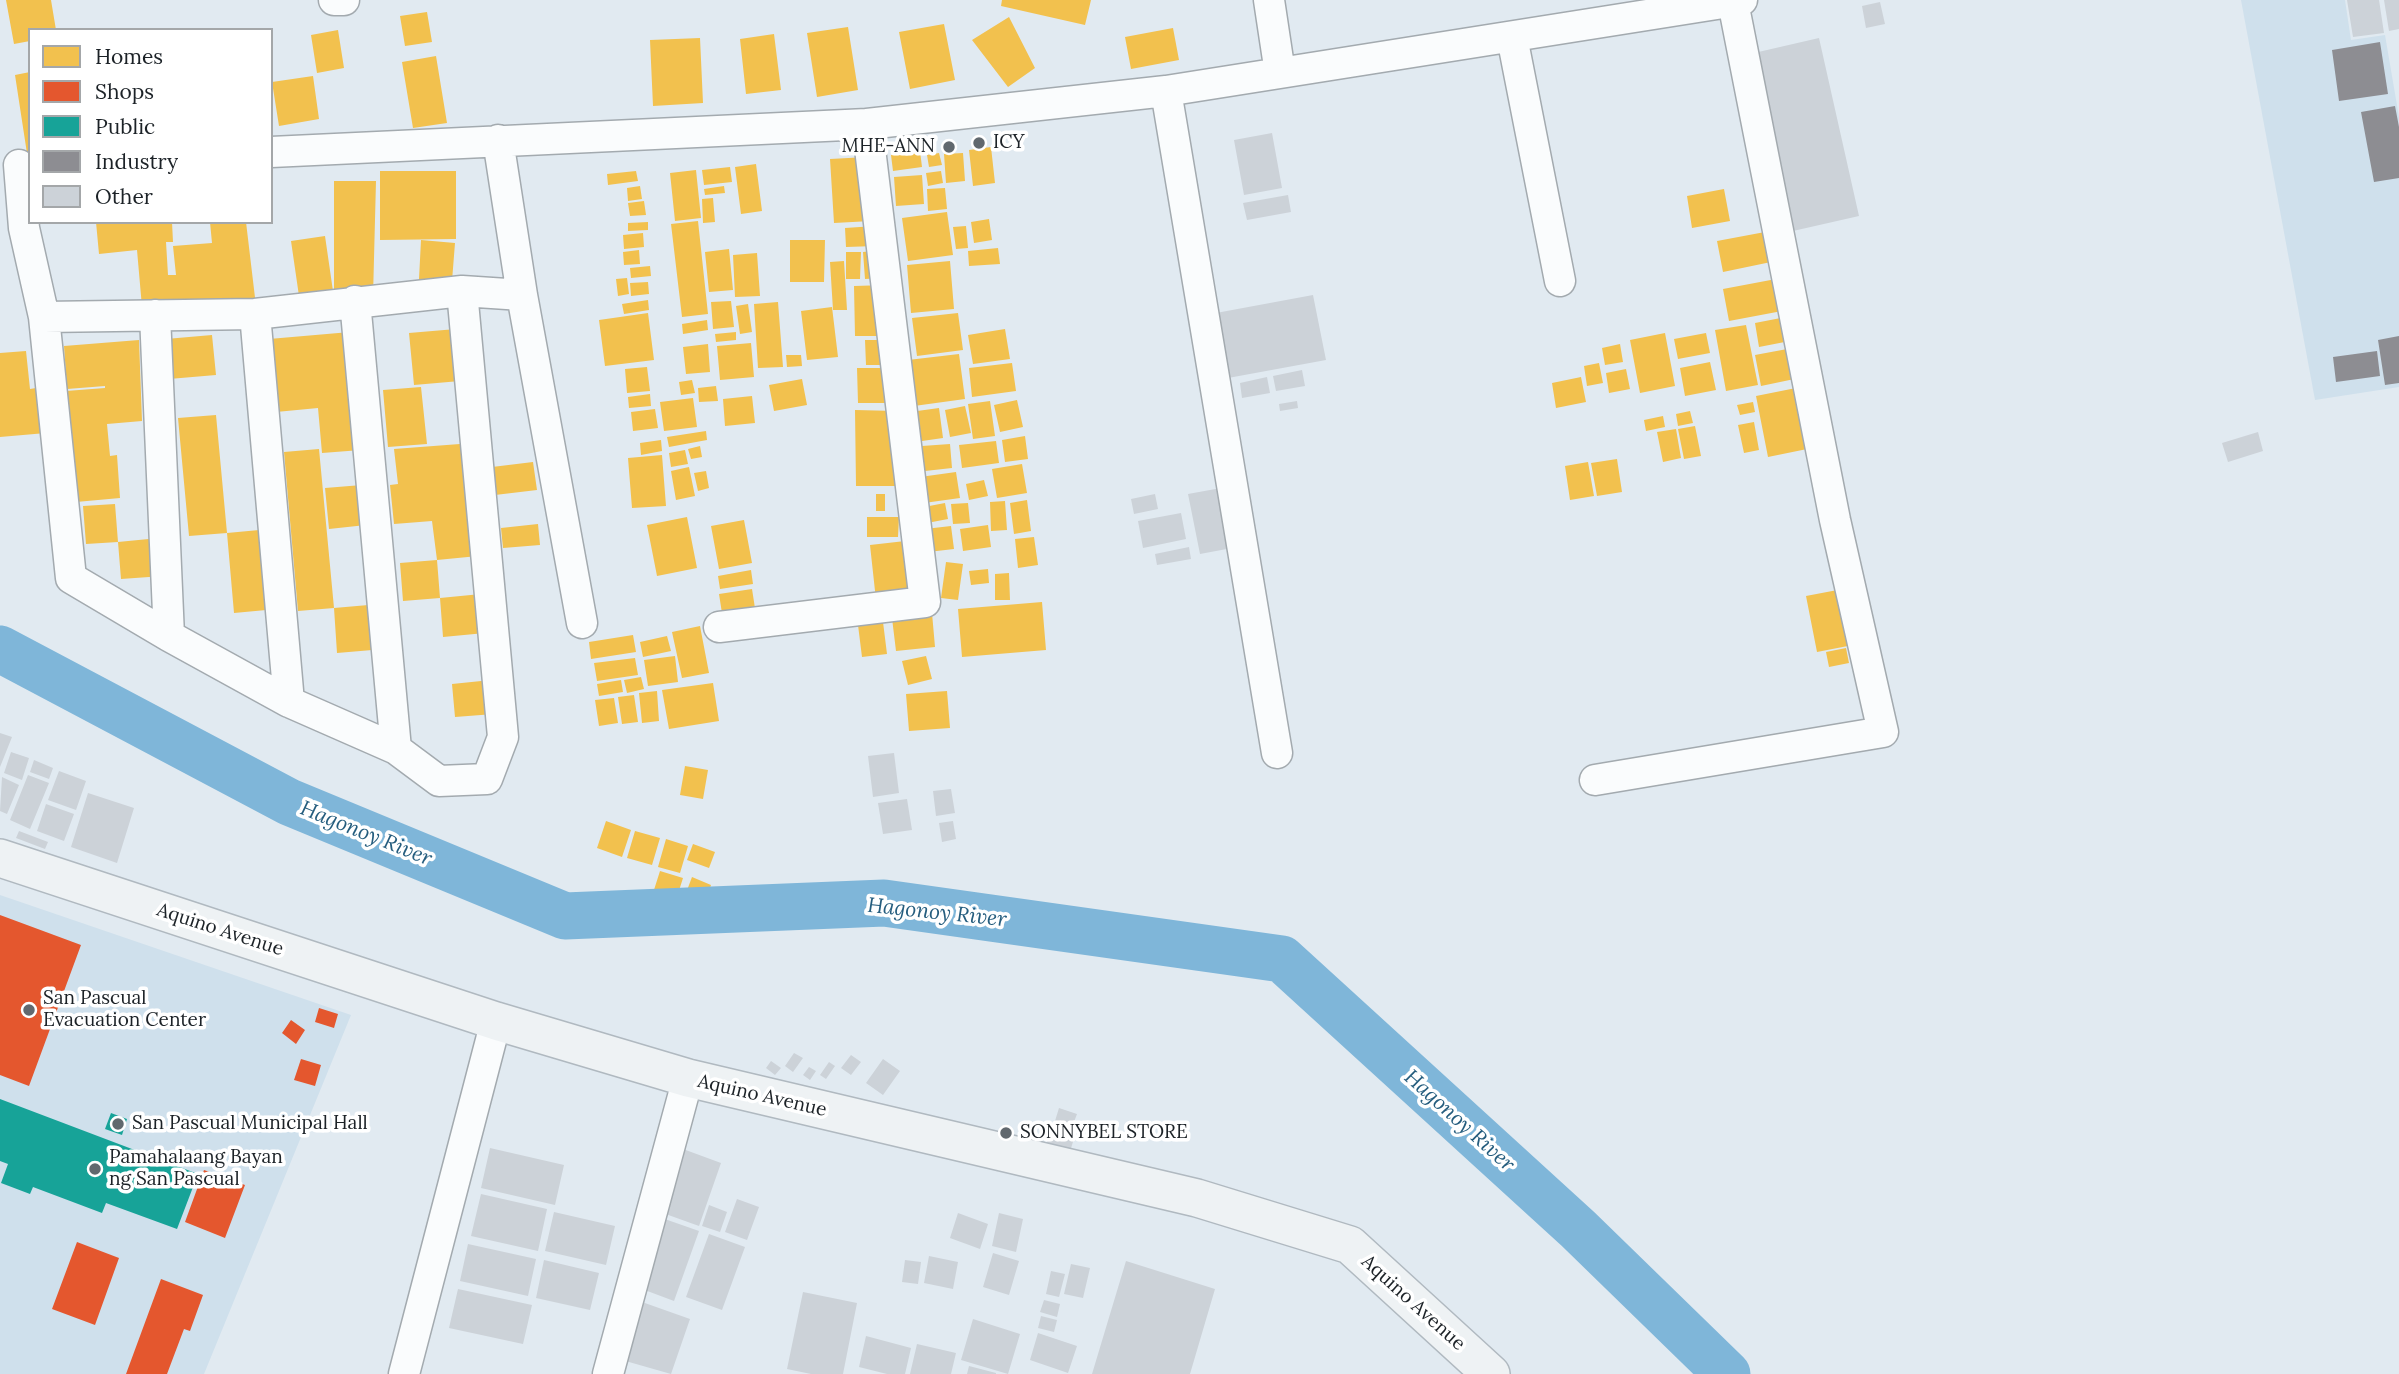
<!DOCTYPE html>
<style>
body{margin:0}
#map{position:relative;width:2399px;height:1374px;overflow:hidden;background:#e1eaf1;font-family:Lora,serif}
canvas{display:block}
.legend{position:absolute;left:28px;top:28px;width:245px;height:196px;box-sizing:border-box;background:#fff;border:2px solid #a4a7a9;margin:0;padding:9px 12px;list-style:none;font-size:21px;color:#1c2227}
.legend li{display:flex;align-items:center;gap:14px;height:35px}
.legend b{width:35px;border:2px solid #a4a7a9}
</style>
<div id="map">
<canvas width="2399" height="1374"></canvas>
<ul class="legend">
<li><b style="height:19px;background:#f2c14e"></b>Homes</li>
<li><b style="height:19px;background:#e4572e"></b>Shops</li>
<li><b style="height:19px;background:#17a398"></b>Public</li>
<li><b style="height:19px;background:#8d8d92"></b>Industry</li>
<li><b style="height:19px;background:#ccd2d8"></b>Other</li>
</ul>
</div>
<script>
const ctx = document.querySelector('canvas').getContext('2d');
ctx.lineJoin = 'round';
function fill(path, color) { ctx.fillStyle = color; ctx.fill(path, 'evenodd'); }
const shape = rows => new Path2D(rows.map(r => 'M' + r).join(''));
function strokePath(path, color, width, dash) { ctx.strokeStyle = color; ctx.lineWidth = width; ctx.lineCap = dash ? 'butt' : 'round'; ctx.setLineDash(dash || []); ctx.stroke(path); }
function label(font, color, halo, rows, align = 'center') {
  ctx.font = font + ' Lora,serif'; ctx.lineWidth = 7; ctx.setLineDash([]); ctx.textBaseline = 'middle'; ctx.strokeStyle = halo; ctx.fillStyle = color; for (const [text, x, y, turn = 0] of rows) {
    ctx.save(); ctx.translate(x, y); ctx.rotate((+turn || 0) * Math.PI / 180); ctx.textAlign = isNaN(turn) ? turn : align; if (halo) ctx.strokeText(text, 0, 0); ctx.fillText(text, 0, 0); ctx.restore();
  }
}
fill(shape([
 [2241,0,2345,0,2351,40,2385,35,2399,117,2399,387,2315,400],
 [0,895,351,1015,204,1374,0,1374]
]), '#cfe0ec');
fill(shape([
 [6,0,51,0,56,30,30,30,30,41,14,44],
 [1002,0,1091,0,1085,25,1001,6],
 [427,12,432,42,405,46,400,16],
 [1009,17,1035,68,1008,87,972,40],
 [944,24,955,80,910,89,899,32],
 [848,27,858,90,817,97,807,33],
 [1173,28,1179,60,1131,69,1125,37],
 [338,30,344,68,317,73,311,35],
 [774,34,781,90,746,94,740,39],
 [700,38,703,103,653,106,650,40],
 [436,56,447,123,413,128,402,62],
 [30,72,30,160,28,160,15,75],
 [313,76,319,119,279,126,272,82],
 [991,147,995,183,973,186,969,150],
 [920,151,922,167,893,171,891,155],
 [939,153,942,165,929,167,927,155],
 [963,153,965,181,946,183,944,154],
 [867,157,871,221,834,223,830,159],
 [756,164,762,211,741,214,735,167],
 [730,167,732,182,704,185,702,170],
 [696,170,701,218,675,221,670,173],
 [380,171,456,171,456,239,380,240],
 [636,171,638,181,608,185,607,174],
 [941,171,943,183,928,186,926,173],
 [922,175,924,204,896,206,894,177],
 [334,181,376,181,373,297,334,297],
 [640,186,642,199,628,201,627,188],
 [724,186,725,193,705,195,704,189],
 [945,188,947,209,928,211,927,189],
 [1724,189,1730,221,1692,228,1687,196],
 [713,198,715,222,703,223,702,199],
 [644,201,646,215,630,216,628,203],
 [947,212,953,255,908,261,902,218],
 [989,219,992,240,974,243,971,222],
 [698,221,708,314,682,317,671,224],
 [96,222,172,222,173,242,166,242,168,275,176,275,173,246,212,243,210,222,246,222,256,306,142,307,137,250,99,254],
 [648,222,648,230,628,231,628,223],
 [875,226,876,246,846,247,845,228],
 [966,226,968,248,956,249,953,227],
 [1765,232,1771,262,1723,272,1717,241],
 [643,233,644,247,624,249,623,235],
 [325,236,334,298,300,303,291,241],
 [421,240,455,243,452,281,419,279],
 [790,240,825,240,824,282,790,282],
 [998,248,1000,264,969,266,968,251],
 [729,249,733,290,709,292,705,252],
 [639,250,640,264,624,265,623,252],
 [880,250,882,278,865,279,863,252],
 [846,252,861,252,860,279,846,279],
 [757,253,760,296,735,297,733,255],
 [844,261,847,310,833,310,830,262],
 [950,261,954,309,911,313,907,265],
 [650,266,651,276,631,278,630,268],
 [627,278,629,294,618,296,616,279],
 [1776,279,1782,311,1729,321,1723,289],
 [648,282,649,294,631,296,630,283],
 [886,285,887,336,855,336,854,286],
 [648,300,649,310,624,314,622,304],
 [731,301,734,327,713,329,711,302],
 [778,302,783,367,758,368,754,304],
 [748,304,752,332,740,334,736,306],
 [832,307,838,357,807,360,801,311],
 [648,313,654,360,605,366,599,320],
 [958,313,963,350,917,356,912,318],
 [1791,316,1795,340,1759,347,1755,323],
 [707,320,708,330,683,334,682,324],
 [1746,325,1758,385,1726,391,1715,330],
 [456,329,460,381,414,385,409,333],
 [1005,329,1010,359,973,364,968,335],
 [350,332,361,450,322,453,318,408,276,412,269,339],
 [736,332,736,340,716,342,715,334],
 [1665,333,1675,386,1640,393,1630,340],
 [1706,333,1710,353,1678,359,1674,339],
 [212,335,216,375,169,379,166,339],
 [139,340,142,421,107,424,110,456,117,455,120,498,76,502,66,391,105,388,105,386,67,389,64,346],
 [865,340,887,340,887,365,866,365],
 [751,343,754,377,720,380,717,346],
 [708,344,710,372,686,374,683,347],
 [1620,344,1623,362,1605,365,1602,348],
 [1798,347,1804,377,1761,386,1755,355],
 [26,351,30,389,42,387,46,433,0,437,0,353],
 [959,354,965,399,914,406,908,360],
 [786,355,801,355,802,366,787,367],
 [1710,362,1716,390,1685,396,1680,368],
 [1012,363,1016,391,972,397,969,368],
 [1599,363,1603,383,1587,386,1584,366],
 [647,367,650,391,627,393,625,369],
 [857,368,892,368,893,403,858,403],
 [1626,369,1630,389,1609,393,1606,373],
 [1581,377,1586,402,1556,408,1552,383],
 [802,379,807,405,774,411,769,385],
 [692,380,695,393,681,395,679,382],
 [716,386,718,401,699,402,698,388],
 [421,387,427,444,388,447,383,390],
 [1801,387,1812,448,1768,457,1756,396],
 [650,394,651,406,629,408,628,397],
 [752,396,755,423,725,426,723,399],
 [693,398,697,427,664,431,660,402],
 [1017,400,1023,427,1000,432,994,405],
 [990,401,995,436,973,439,968,404],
 [1753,402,1755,412,1740,415,1737,405],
 [965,406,971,433,950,437,945,410],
 [939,408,943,438,915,442,910,412],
 [655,409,658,428,633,431,631,412],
 [855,410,896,411,896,486,856,486],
 [1690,411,1693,423,1678,426,1676,414],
 [216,415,227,533,189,536,178,418],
 [1663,416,1665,427,1646,431,1644,420],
 [1754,422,1759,450,1744,453,1738,425],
 [1695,426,1701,456,1684,459,1678,429],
 [1676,429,1681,458,1663,462,1657,432],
 [706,431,707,440,669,447,667,437],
 [1025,436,1028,459,1005,462,1002,440],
 [661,440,662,451,641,455,640,443],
 [996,441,999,463,962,468,959,445],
 [473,443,478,556,437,560,432,521,394,524,390,485,398,484,394,449],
 [950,444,952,468,925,471,922,446],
 [700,446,702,457,691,459,688,449],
 [319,449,334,608,298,611,284,452],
 [685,450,688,464,671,467,669,453],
 [662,455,666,506,632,508,628,458],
 [1617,459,1622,492,1597,496,1591,463],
 [533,462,537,490,495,495,492,467],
 [1588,462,1594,496,1570,500,1565,466],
 [1022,464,1027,493,997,498,992,469],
 [689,467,695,496,676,500,671,471],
 [706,471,709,488,698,491,694,473],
 [956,472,960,498,924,503,920,477],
 [984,480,988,496,969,500,966,484],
 [362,485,366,525,329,529,325,488],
 [876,494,885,494,885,511,876,511],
 [1027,500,1031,531,1014,534,1010,503],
 [1005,501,1007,530,991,531,990,502],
 [945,503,948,519,927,523,924,507],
 [968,503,970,523,953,524,951,504],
 [115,504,118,542,86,544,83,506],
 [687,517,697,568,657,576,647,525],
 [867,517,899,517,898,537,867,537],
 [744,520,752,563,719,569,711,526],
 [538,524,540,545,503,548,501,528],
 [988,525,991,547,963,551,960,529],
 [951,526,954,549,928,552,925,529],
 [270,529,277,609,234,613,227,533],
 [1034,537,1038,565,1018,568,1015,539],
 [159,538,163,576,121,579,118,542],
 [914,540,920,595,876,600,870,545],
 [437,560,440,598,403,601,400,563],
 [946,562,963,564,958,600,941,598],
 [988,569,989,583,971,585,969,571],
 [751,570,753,584,720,589,718,576],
 [1009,573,1010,600,995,600,995,574],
 [1848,588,1858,644,1817,652,1806,596],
 [752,589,757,621,724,626,719,594],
 [481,594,485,633,443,637,440,598],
 [1042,602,1046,650,962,657,958,609],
 [380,604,384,649,337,653,334,608],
 [932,613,935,647,896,651,892,618],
 [883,622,887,654,862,657,858,625],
 [700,626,709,673,682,678,672,632],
 [633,635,636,652,591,659,589,642],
 [667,636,671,651,643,657,640,642],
 [1846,648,1849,663,1829,667,1826,652],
 [675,656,678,682,648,686,644,660],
 [926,656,932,679,908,685,902,661],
 [635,658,638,675,597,681,594,663],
 [641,677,644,689,627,693,624,680],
 [491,680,494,714,455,717,452,684],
 [621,680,623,692,599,696,597,684],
 [713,683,719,721,669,729,662,690],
 [657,691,659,721,642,723,639,693],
 [947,691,950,728,909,731,906,694],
 [634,695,638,722,622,724,618,697],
 [614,698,618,723,599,726,595,700],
 [685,766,708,770,703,799,680,795],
 [606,821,631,830,622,857,597,848],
 [635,831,660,838,652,865,627,858],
 [666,839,688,846,680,873,658,867],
 [693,844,715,852,709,868,687,860],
 [660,871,683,878,676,900,653,893],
 [692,877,711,885,703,909,683,901]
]), '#f2c14e');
fill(shape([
 [0,915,81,945,29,1086,0,1075],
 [319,1008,338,1014,334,1028,315,1022],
 [291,1020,305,1030,296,1044,282,1033],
 [301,1059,321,1065,315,1086,294,1080],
 [204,1170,245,1185,225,1238,185,1222],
 [77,1242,119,1258,95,1325,52,1309],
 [161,1279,203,1295,190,1331,184,1329,167,1374,126,1374]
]), '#e4572e');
fill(shape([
 [0,1099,198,1174,177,1229,106,1203,102,1213,33,1187,30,1194,1,1183,8,1164,0,1161],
 [111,1113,127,1119,122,1135,105,1129]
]), '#17a398');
fill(shape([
 [2380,42,2388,94,2339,101,2332,50],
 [2395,106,2399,127,2399,178,2374,182,2361,112],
 [2399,336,2399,383,2385,385,2378,340],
 [2377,351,2380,376,2336,382,2333,357]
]), '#8d8d92');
strokePath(shape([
 [0,649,289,802,565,916,884,903,1282,959,1578,1229,1727,1374]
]), '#7fb6d9', 47);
fill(shape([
 [2347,0,2379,0,2384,33,2353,37],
 [2384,0,2399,0,2399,29,2389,31],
 [1880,2,1885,24,1866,28,1862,6],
 [1819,38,1859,216,1793,231,1754,53],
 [1272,133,1282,188,1244,195,1234,140],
 [1288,195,1291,212,1247,220,1243,203],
 [1313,295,1326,360,1228,378,1216,313],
 [1302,370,1305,386,1276,391,1273,376],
 [1267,377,1270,393,1242,398,1240,383],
 [1297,401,1298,408,1280,411,1279,404],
 [2258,432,2263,451,2228,462,2222,443],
 [1221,488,1232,548,1200,554,1188,494],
 [1155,494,1158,509,1134,514,1131,499],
 [1181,513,1186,539,1143,548,1138,521],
 [1189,547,1191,559,1157,565,1155,554],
 [0,733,12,737,0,767],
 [11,752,29,758,22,780,4,773],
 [894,753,899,793,873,797,868,756],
 [34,760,53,768,49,779,30,772],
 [59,771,86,781,76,810,48,800],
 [28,775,49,783,30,829,10,820],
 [2,777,19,785,7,814,0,811],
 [951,789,955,813,936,816,933,791],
 [88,793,134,808,117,863,71,847],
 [907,799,912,830,883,834,878,803],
 [46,804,74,814,64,841,37,831],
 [953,821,956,839,942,842,939,823],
 [19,831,48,842,45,849,16,838],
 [794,1053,803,1058,793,1072,785,1066],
 [851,1055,861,1062,851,1075,841,1068],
 [883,1059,900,1071,883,1095,866,1083],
 [771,1061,781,1068,775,1075,766,1068],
 [829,1062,835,1066,826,1079,820,1075],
 [809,1067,816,1071,810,1080,803,1075],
 [1059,1108,1077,1114,1072,1127,1055,1121],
 [1051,1129,1075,1135,1069,1155,1045,1148],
 [490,1148,564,1165,555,1205,481,1188],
 [683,1149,721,1163,699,1226,660,1212],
 [481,1194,547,1209,538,1251,471,1236],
 [737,1199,759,1207,747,1240,725,1232],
 [709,1205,727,1212,720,1232,702,1226],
 [554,1212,615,1226,606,1265,545,1251],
 [958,1213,988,1224,980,1249,950,1238],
 [999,1213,1023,1219,1016,1252,992,1246],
 [659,1217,699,1231,674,1301,634,1286],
 [709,1234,745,1247,722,1310,686,1297],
 [468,1244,536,1259,528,1296,460,1281],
 [993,1253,1019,1261,1009,1295,983,1287],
 [929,1256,958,1262,953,1289,924,1283],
 [544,1260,599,1273,590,1310,536,1298],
 [905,1260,921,1262,918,1284,902,1282],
 [1126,1261,1215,1289,1190,1374,1092,1374],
 [1071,1264,1090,1268,1083,1298,1064,1294],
 [1051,1271,1065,1274,1059,1297,1046,1294],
 [458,1289,532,1305,523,1344,449,1328],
 [803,1292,857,1303,843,1374,811,1374,787,1369],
 [1044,1300,1060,1304,1057,1317,1040,1312],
 [642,1302,690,1319,671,1374,622,1360],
 [1041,1316,1057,1320,1054,1332,1038,1328],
 [973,1319,1020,1334,1008,1374,961,1360],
 [1038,1333,1077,1346,1068,1373,1030,1360],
 [866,1336,911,1348,905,1374,887,1374,859,1367],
 [917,1344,956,1353,951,1374,910,1374],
 [969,1366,996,1373,996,1374,967,1374]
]), '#ccd2d8');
const minor = shape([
 [334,0,344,0],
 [1269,0,1280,73],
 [1512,37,1560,281],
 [1166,91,1277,753],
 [498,140,522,295,582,623],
 [271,152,867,124,1166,91,1742,0],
 [19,165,24,228,44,317,255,314,462,291,503,737,487,779,439,781,396,749,289,702,169,636],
 [462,291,522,295],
 [355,301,396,749],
 [255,314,289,702],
 [44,317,71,578,169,636,155,315],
 [719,627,925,602,867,124],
 [1595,780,1883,732,1835,520,1733,2],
 [404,1374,496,1021],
 [608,1374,688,1078]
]);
const major = shape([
 [0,858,496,1021,688,1078,1197,1198,1350,1245,1491,1374]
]);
strokePath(minor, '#a3aaaf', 33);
strokePath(major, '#b0b9c0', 40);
strokePath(minor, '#fafcfd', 30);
strokePath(major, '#eef2f4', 37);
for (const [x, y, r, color] of [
 [979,143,7,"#61686e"],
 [949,147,7,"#61686e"],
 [29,1010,7,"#61686e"],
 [118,1124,7,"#61686e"],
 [1006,1133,7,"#61686e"],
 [95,1169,7,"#61686e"]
]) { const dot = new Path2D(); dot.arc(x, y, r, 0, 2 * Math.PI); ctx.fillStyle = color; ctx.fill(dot); strokePath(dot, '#fff', 2.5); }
label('19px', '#1c2227', '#fff', [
 ["ICY",993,143],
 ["MHE-ANN",935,147,"right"],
 ["San Pascual",43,999],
 ["Evacuation Center",43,1021],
 ["San Pascual Municipal Hall",132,1124],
 ["SONNYBEL STORE",1020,1133],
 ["Pamahalaang Bayan",109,1158],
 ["ng San Pascual",109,1180]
], 'left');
label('19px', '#1c2227', '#fff', [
 ["Aquino Avenue",220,930,18],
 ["Aquino Avenue",762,1096,13],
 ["Aquino Avenue",1413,1303,42]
]);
label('italic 21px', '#255d7e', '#fff', [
 ["Hagonoy River",366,834,22],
 ["Hagonoy River",937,913,6],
 ["Hagonoy River",1459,1121,42]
]);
</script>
